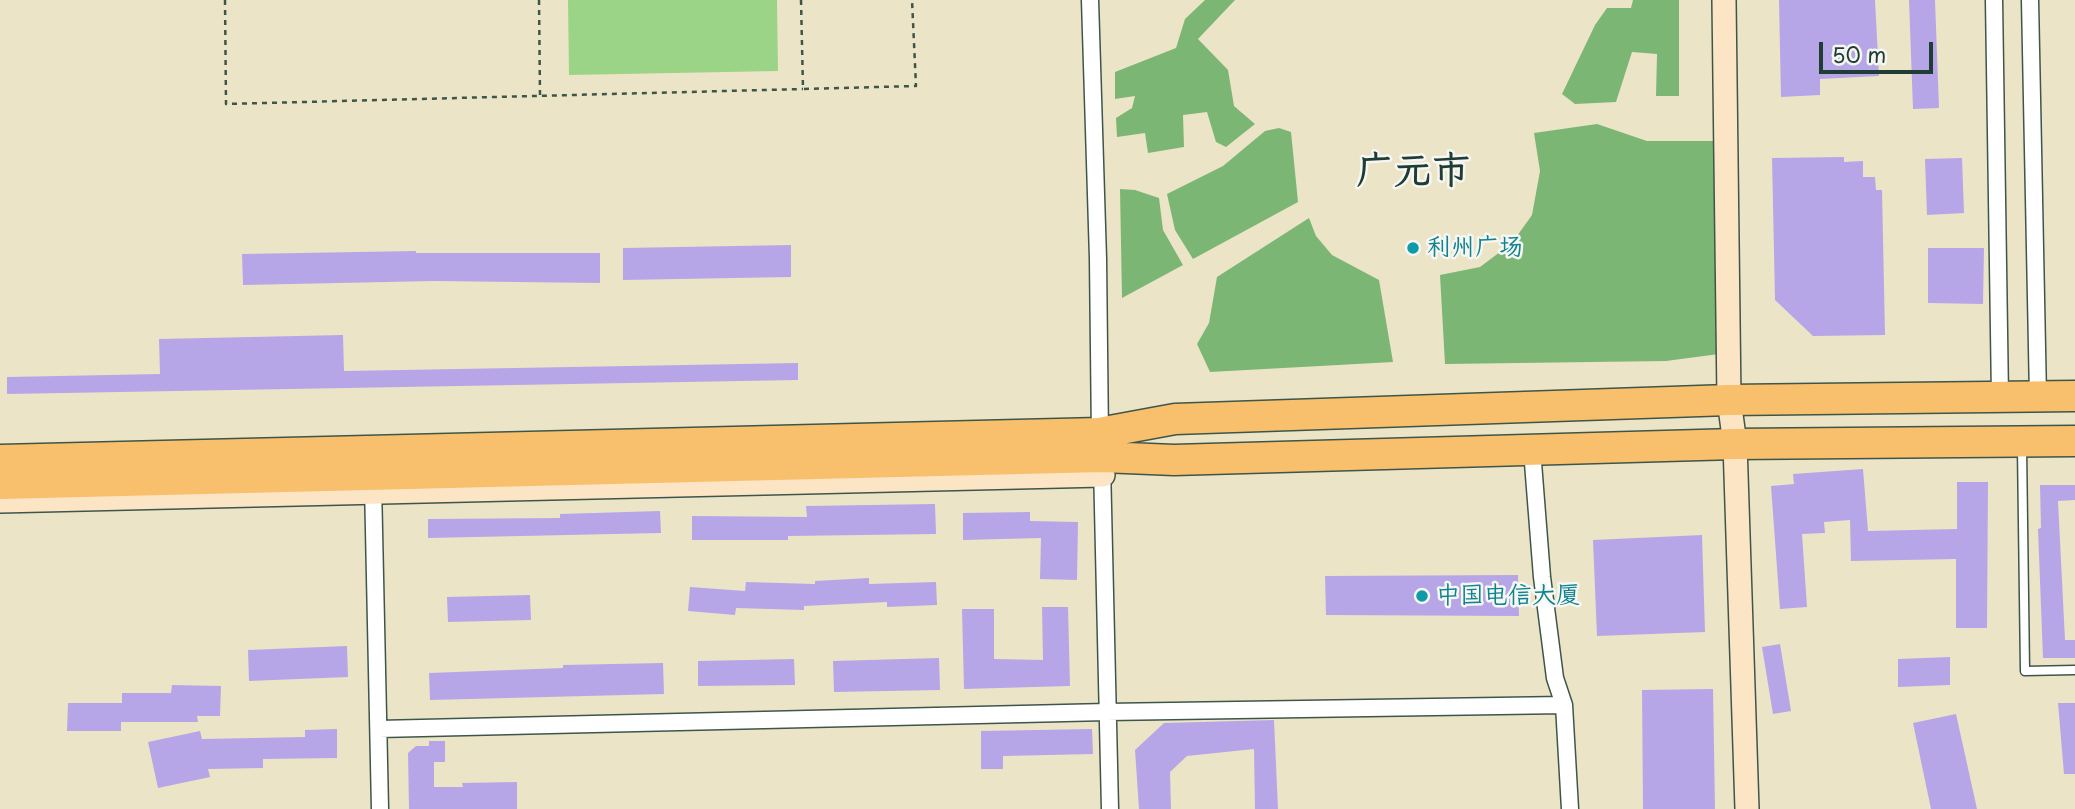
<!DOCTYPE html>
<meta charset="utf-8">
<style>
body{margin:0}
#map{position:relative;width:2075px;height:809px;overflow:hidden;background:#ece4c7;font-family:"Playpen Sans",sans-serif}
canvas{display:block}
.scale{position:absolute;left:1819px;top:42px;width:114px;height:32px;box-sizing:border-box;border:4px solid #1f3d34;border-top:0;padding-left:9px;font-size:21px;line-height:24px;white-space:nowrap;color:#1f3d34;-webkit-text-stroke:5px #f6f6f2;paint-order:stroke}
</style>
<div id="map">
<canvas width="2075" height="809"></canvas>
<div class="scale">50 m</div>
</div>
<script>
const ctx = document.querySelector('canvas').getContext('2d');
ctx.lineJoin = 'round';
function fill(path, color) { ctx.fillStyle = color; ctx.fill(path, 'evenodd'); }
const shape = rows => new Path2D(rows.map(r => 'M' + r).join(''));
function strokePath(path, color, width, dash) { ctx.strokeStyle = color; ctx.lineWidth = width; ctx.lineCap = dash ? 'butt' : 'round'; ctx.setLineDash(dash || []); ctx.stroke(path); }
function label(font, color, halo, rows, align = 'center') {
  ctx.font = font + ' "Playpen Sans","LXGW WenKai TC",sans-serif'; ctx.lineWidth = 5; ctx.setLineDash([]); ctx.textBaseline = 'middle'; ctx.strokeStyle = halo; ctx.fillStyle = color; for (const [text, x, y, turn = 0] of rows) {
    ctx.save(); ctx.translate(x, y); ctx.rotate((+turn || 0) * Math.PI / 180); ctx.textAlign = isNaN(turn) ? turn : align; if (halo) ctx.strokeText(text, 0, 0); ctx.fillText(text, 0, 0); ctx.restore();
  }
}
fill(shape([
 [568,0,777,0,778,71,569,75]
]), '#9bd487');
fill(shape([
 [1205,0,1235,0,1198,39,1228,70,1234,106,1255,124,1226,147,1216,142,1207,112,1183,115,1184,147,1148,153,1145,133,1117,137,1116,118,1132,108,1135,96,1115,99,1115,72,1176,48,1185,19],
 [1633,0,1679,0,1679,96,1656,96,1657,54,1632,52,1616,102,1575,104,1562,94,1595,25,1607,8,1631,8],
 [1597,124,1647,141,1713,141,1719,354,1666,361,1445,364,1440,275,1480,267,1512,243,1532,215,1540,171,1534,133],
 [1279,128,1291,132,1298,202,1193,259,1175,230,1167,194,1223,166,1265,131],
 [1120,189,1135,190,1159,198,1163,230,1183,265,1122,298],
 [1309,218,1316,236,1332,255,1379,280,1393,362,1210,372,1197,344,1209,323,1217,277]
]), '#7cb674');
fill(shape([
 [1779,0,1875,0,1879,76,1820,79,1820,95,1781,97],
 [1909,0,1935,0,1939,108,1913,109],
 [1844,157,1844,162,1863,161,1863,177,1875,177,1876,190,1882,190,1885,335,1813,336,1775,300,1772,158],
 [1962,158,1964,213,1927,215,1925,159],
 [791,245,791,277,623,280,623,248],
 [1928,248,1984,248,1983,304,1928,303],
 [416,251,416,253,600,253,600,283,433,281,243,285,242,254],
 [343,335,344,371,798,363,798,380,7,394,7,377,160,374,159,339],
 [1863,469,1868,531,1957,529,1957,482,1988,482,1987,628,1956,628,1956,559,1851,561,1850,520,1824,522,1825,533,1802,534,1807,607,1780,609,1771,486,1794,484,1793,474],
 [2040,485,2075,485,2075,500,2058,501,2065,640,2075,640,2075,658,2043,658,2038,529,2041,528],
 [935,504,936,534,788,536,788,540,692,540,692,516,807,517,806,506],
 [660,511,661,533,428,538,428,519,560,518,560,514],
 [1030,512,1030,521,1078,522,1077,580,1040,579,1041,538,963,540,963,513],
 [1702,535,1705,632,1597,636,1593,540],
 [1518,575,1519,616,1326,615,1325,576],
 [869,578,869,584,936,582,937,605,887,607,887,602,804,606,804,610,736,608,735,615,688,611,690,587,745,591,746,582,815,584,815,581],
 [530,595,531,620,448,622,447,597],
 [1042,607,1068,607,1070,686,964,689,962,609,994,609,994,659,1043,660],
 [1780,644,1791,711,1773,714,1762,647],
 [347,646,348,677,249,681,248,650],
 [1950,657,1950,685,1898,687,1898,659],
 [939,658,940,690,834,692,833,661],
 [794,659,795,685,698,686,698,661],
 [663,663,664,694,430,700,429,673,563,668,563,665],
 [172,685,221,686,220,716,197,716,198,722,121,722,121,731,67,731,68,703,122,703,122,693,171,693],
 [1713,689,1715,809,1643,809,1642,690],
 [2058,703,2075,703,2075,774,2064,774],
 [1956,714,1977,809,1931,809,1913,723],
 [1274,720,1278,809,1255,809,1254,749,1187,756,1170,772,1171,809,1139,809,1135,750,1164,723],
 [337,729,337,758,263,759,263,768,208,769,210,777,158,788,148,742,200,731,202,739,305,737,305,730],
 [1092,729,1093,754,1003,756,1003,769,981,769,981,731],
 [429,741,445,741,445,762,434,762,434,787,463,787,462,783,517,782,517,809,409,809,408,753,416,746,429,746]
]), '#b6a6e8');
const lane = shape([
 [2022,448,2025,671,2075,670]
]);
const street = shape([
 [1090,0,1098,259,1100,439],
 [1994,0,2000,397],
 [2030,0,2038,397],
 [1532,450,1542,577,1555,678,1564,705],
 [1102,465,1110,809],
 [373,484,380,809],
 [379,729,1107,712,1564,705,1570,809]
]);
const secondary = shape([
 [1724,0,1729,400,1735,444,1747,809],
 [0,501,1103,475]
]);
const highway = shape([
 [0,460,1099,433,1175,419,1729,400,2075,396],
 [0,484,1102,457,1174,460,1735,444,2075,441]
]);
strokePath(lane, '#3e564a', 11);
strokePath(street, '#3e564a', 19);
strokePath(secondary, '#3e564a', 26);
strokePath(highway, '#3e564a', 33);
strokePath(shape([
 [225,0,226,104,803,89],
 [539,0,540,96],
 [801,0,803,89,916,86,912,0]
]), '#3e564a', 2.5, [5, 5]);
strokePath(lane, '#fff', 8);
strokePath(street, '#fff', 16);
strokePath(secondary, '#fce5c4', 23);
strokePath(highway, '#f8bf6c', 30);
for (const [x, y, r, color] of [
 [1413,248,7,"#0f9aa8"],
 [1422,596,7,"#0f9aa8"]
]) { const dot = new Path2D(); dot.arc(x, y, r, 0, 2 * Math.PI); ctx.fillStyle = color; ctx.fill(dot); strokePath(dot, '#f6f6f2', 2.5); }
label('24px', '#0d838f', '#f6f6f2', [
 ["利州广场",1427,248],
 ["中国电信大厦",1436,596]
], 'left');
label('bold 38px', '#1f3d34', '#f6f6f2', [
 ["广元市",1413,173]
]);
</script>
